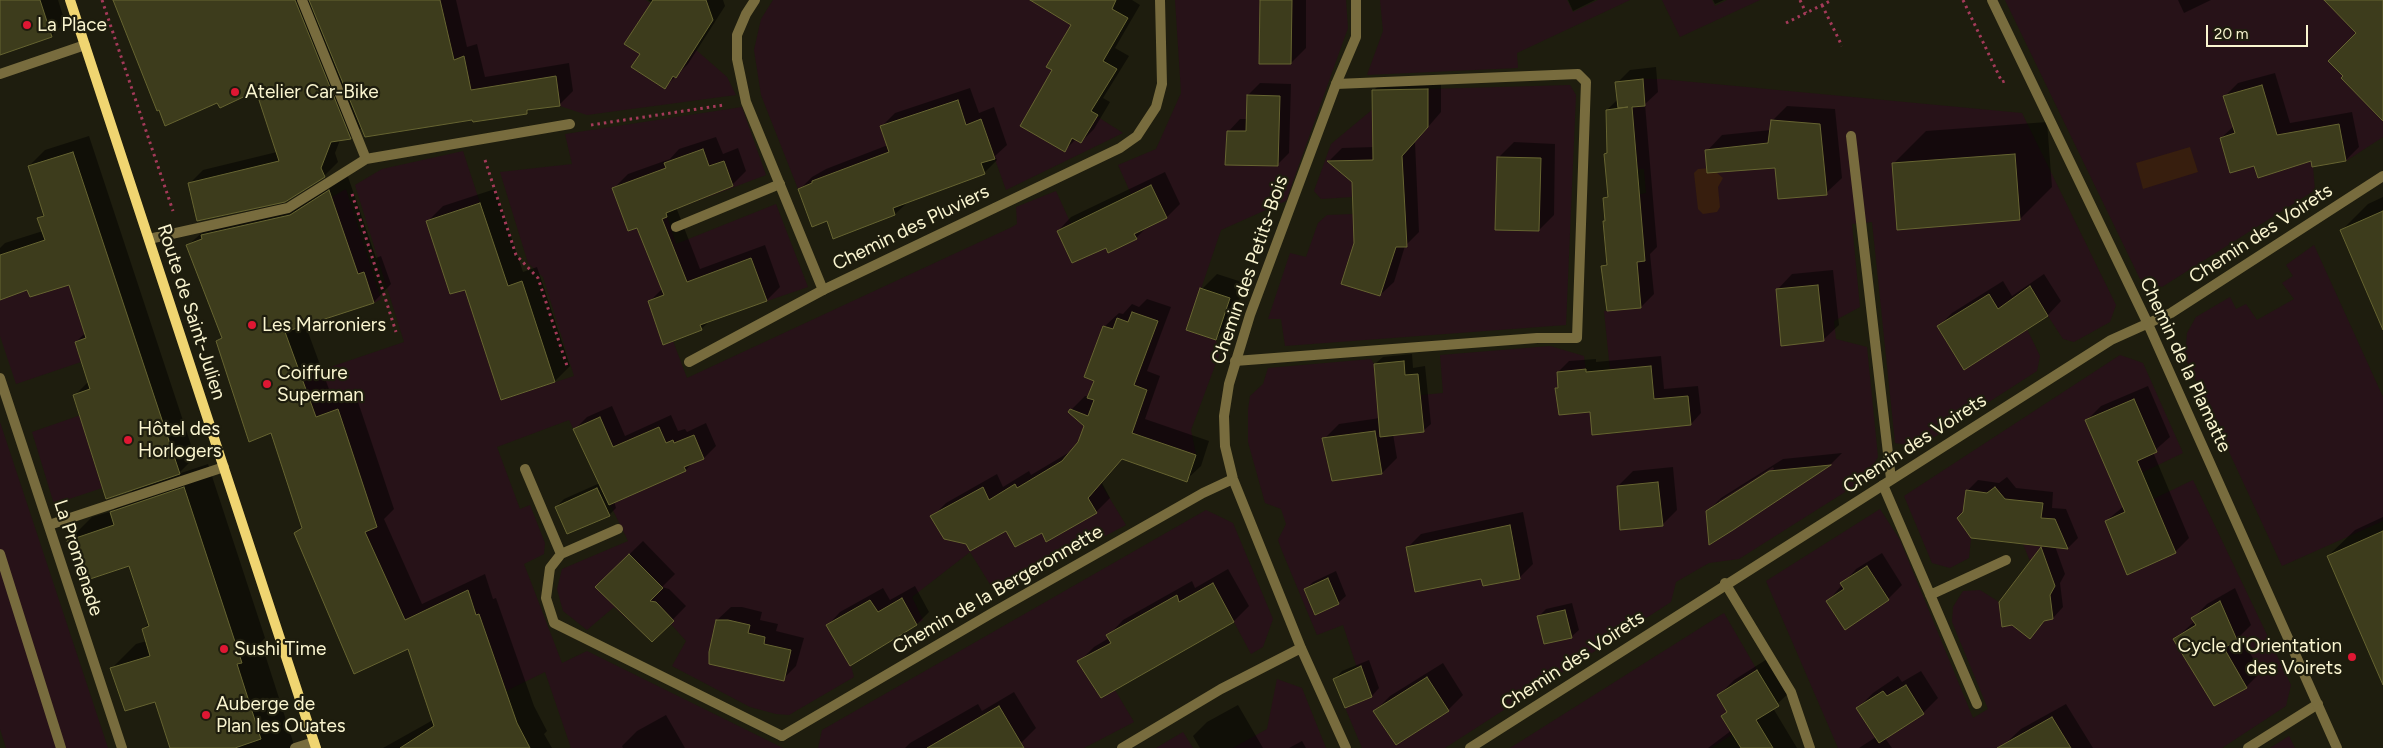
<!DOCTYPE html>
<meta charset="utf-8">
<style>
body{margin:0}
#map{position:relative;width:2383px;height:748px;overflow:hidden;background:#1e1d0e;font-family:Figtree,sans-serif}
canvas{display:block}
.scale{position:absolute;left:2206px;top:25px;width:102px;height:22px;box-sizing:border-box;border:2px solid #faf5d0;border-top:0;padding-left:6px;font-size:15px;line-height:18px;white-space:nowrap;color:#faf5d0;-webkit-text-stroke:4px #1e1d0e;paint-order:stroke}
</style>
<div id="map">
<canvas width="2383" height="748"></canvas>
<div class="scale">20 m</div>
</div>
<script>
const ctx = document.querySelector('canvas').getContext('2d');
ctx.lineJoin = 'round';
function fill(path, color) { ctx.fillStyle = color; ctx.fill(path, 'evenodd'); }
const shape = rows => new Path2D(rows.map(r => 'M' + r).join(''));
function strokePath(path, color, width, dash) { ctx.strokeStyle = color; ctx.lineWidth = width; ctx.lineCap = dash ? 'butt' : 'round'; ctx.setLineDash(dash || []); ctx.stroke(path); }
function label(font, color, halo, rows, align = 'center') {
  ctx.font = font + ' Figtree,sans-serif'; ctx.lineWidth = 4.5; ctx.setLineDash([]); ctx.textBaseline = 'middle'; ctx.strokeStyle = halo; ctx.fillStyle = color; for (const [text, x, y, turn = 0] of rows) {
    ctx.save(); ctx.translate(x, y); ctx.rotate((+turn || 0) * Math.PI / 180); ctx.textAlign = isNaN(turn) ? turn : align; if (halo) ctx.strokeText(text, 0, 0); ctx.fillText(text, 0, 0); ctx.restore();
  }
}
fill(shape([
 [405,0,646,0,658,9,651,21,695,49,727,77,736,95,587,115,560,106,468,91,461,57,450,60],
 [773,0,1067,0,1073,26,1061,75,1054,89,1123,133,1006,190,981,120,966,125,957,100,927,111,938,145,874,158,812,181,812,183,798,189,761,95,754,50,761,19],
 [1175,0,1346,0,1348,28,1286,201,1221,230,1187,330,1216,340,1219,355,1191,430,1196,455,1187,482,1122,459,1101,484,1126,525,996,594,970,552,912,597,923,620,851,666,854,677,789,715,776,714,750,707,672,666,686,641,671,624,652,642,614,607,587,630,563,611,557,589,562,569,628,541,569,420,497,447,520,509,530,505,545,543,544,554,524,564,562,663,587,651,783,748,571,748,545,672,506,691,497,675,468,590,405,620,353,505,337,409,314,417,301,377,404,342,355,185,382,169,463,151,480,203,427,221,503,271,468,299,501,400,574,376,543,277,528,263,500,172,572,164,565,134,742,107,766,175,666,213,676,244,776,204,808,287,700,324,702,330,673,341,687,378,1012,227,1017,224,1016,207,1056,191,1071,224,1090,215,1097,228,1124,215,1118,201,1131,194,1118,165,1156,149,1181,93],
 [1380,0,1567,0,1573,12,1598,0,1630,0,1517,53,1518,68,1367,75,1383,31],
 [1662,0,1712,0,1715,6,1727,0,1760,0,1680,37],
 [2005,0,2383,0,2383,137,2346,161,2313,167,2315,190,2162,287,2140,279],
 [1643,79,1661,79,2022,113,2116,305,2110,322,2074,342,2063,339,2048,316,2027,329,2040,356,2037,371,1919,447,1895,443,1872,222,1852,224,1860,307,1834,321,1836,339,1867,347,1878,457,1864,480,1739,559,1709,563,1676,582,1671,602,1445,748,1362,748,1333,679,1357,668,1343,625,1317,635,1282,551,1278,540,1286,524,1281,509,1265,503,1248,442,1248,410,1250,396,1263,384,1268,368,1371,359,1374,364,1377,399,1443,393,1440,355,1550,346,1584,356,1593,435,1623,433,1621,412,1655,409,1651,366,1610,370,1604,311,1641,308,1637,262,1645,261,1636,195,1646,193,1644,169,1638,169,1630,107,1645,106],
 [1570,85,1576,95,1566,325,1285,346,1281,319,1268,319,1290,253,1306,257,1318,223,1327,215,1353,214,1352,197,1321,199,1314,191,1331,144,1373,109,1428,109,1428,89],
 [346,189,381,299,374,303,364,272,339,281,324,234,342,228,332,197],
 [2314,245,2383,397,2383,521,2282,566,2185,357,2187,333,2196,317,2230,297,2236,309,2246,304,2257,320,2294,299,2282,283,2293,276,2286,265],
 [105,247,117,285,74,299,86,338,75,342,81,362,16,384,0,336,0,282],
 [2120,355,2143,363,2183,453,2114,486,2126,512,2193,480,2291,685,2286,706,2222,748,1838,748,1766,581,1880,509,1900,540,1973,718,1988,709,1952,622,1953,607,1963,591,1980,590,1999,602,2020,574,2028,579,2034,571,2019,534,1971,538,1969,558,1950,568,1932,563,1904,496],
 [78,416,80,416,102,488,54,504,32,432],
 [0,422,108,748,6,748,0,729],
 [1206,510,1233,523,1273,619,1263,647,1251,654,1234,622,1115,690,1134,722,1084,748,818,748,822,730],
 [1724,613,1757,670,1717,695,1727,712,1733,734,1711,748,1510,748],
 [1277,679,1302,688,1326,748,1233,748,1267,729],
 [1183,732,1193,748,1156,748],
 [2289,736,2295,748,2270,748]
]), '#271218');
fill(shape([
 [2190,147,2198,172,2143,189,2136,163],
 [1711,168,1723,178,1718,187,1720,207,1717,212,1703,214,1698,209,1694,173,1698,169]
]), '#371e0e');
fill(shape([
 [0,0,58,0,65,22,51,36,0,53],
 [114,0,456,0,467,47,477,44,485,77,569,63,573,91,559,105,531,108,527,113,362,127,350,138,340,140,335,153,338,162,324,176,190,183,203,170,277,152,256,89],
 [648,0,723,0,725,6,688,64,665,87,641,53,652,3],
 [1060,0,1132,0,1140,5,1115,48,1129,56,1103,98,1110,102,1094,129,1081,142,1076,139,1065,150,1053,69,1073,24],
 [1261,0,1306,0,1306,48,1291,63],
 [1568,0,1595,0,1573,11],
 [1713,0,1724,0,1715,4],
 [2178,0,2211,0,2184,13],
 [1656,67,1658,92,1645,104,1657,247,1650,254,1654,294,1641,307,1602,267,1608,261,1604,222,1606,219,1605,198,1609,194,1606,154,1609,151,1607,110,1618,99,1617,83,1630,70],
 [2275,73,2290,123,2352,112,2359,147,2346,160,2313,165,2312,159,2255,164,2221,138,2234,126,2225,96,2238,83],
 [1441,76,1441,112,1415,142,1419,232,1405,246,1394,282,1380,295,1355,243,1353,181,1329,161,1342,148,1374,147,1374,90,1387,77],
 [1260,83,1291,84,1289,153,1277,165,1228,132,1240,119,1248,119,1248,95],
 [970,88,979,113,994,107,1007,145,995,156,997,160,984,173,908,202,895,214,827,220,800,189,812,177,826,169,888,145,882,126,895,113],
 [1787,106,1835,109,1842,178,1826,193,1776,167,1707,151,1722,135,1771,130,1772,121],
 [2047,122,2052,187,2020,219,1893,164,1926,131],
 [89,136,195,457,178,474,208,464,265,638,261,642,295,748,171,748,156,700,112,668,136,644,147,641,143,629,149,623,130,564,68,541,92,517,113,511,136,487,75,395,89,381,76,342,86,332,70,283,0,293,0,248,5,243,43,231,38,219,45,213,29,166,45,150],
 [716,137,723,154,738,148,746,171,732,185,676,207,700,269,765,245,780,287,767,300,710,321,701,329,649,302,662,289,638,226,614,188,628,174,670,159,679,149],
 [1514,142,1555,144,1554,215,1539,230,1499,157],
 [1165,172,1180,204,1167,217,1148,226,1136,238,1106,246,1058,231,1071,217],
 [347,174,376,258,381,256,391,284,374,302,305,324,333,400,355,393,394,509,384,519,422,604,485,574,493,599,496,598,534,706,547,731,544,734,552,748,383,748,433,720,408,647,295,533,302,526,272,432,217,341,222,336,188,245,219,218,308,198],
 [495,189,523,272,537,267,570,366,555,381,502,398,466,288,428,221,443,206],
 [2383,197,2383,327,2341,231,2368,204],
 [1833,270,1839,325,1823,340,1777,290,1792,274],
 [1217,274,1245,283,1231,324,1215,339,1202,289],
 [2044,274,2061,301,2048,315,1965,368,1938,327,1952,313,2003,281,2012,296],
 [1147,299,1171,307,1147,371,1160,376,1145,419,1209,441,1201,466,1186,480,1123,458,1102,483,1110,498,1096,512,1043,531,1007,529,967,543,932,517,946,503,997,474,1003,487,1029,471,1031,475,1073,450,1079,443,1086,426,1071,410,1085,396,1089,397,1095,381,1104,327,1119,313,1123,314,1132,304,1139,307],
 [1412,354,1413,368,1425,366,1431,424,1423,431,1393,434,1397,458,1382,473,1333,480,1324,439,1339,424,1380,418,1375,364,1383,357],
 [1661,356,1664,389,1698,386,1701,413,1691,424,1591,410,1557,388,1559,385,1558,372,1569,361,1596,359,1596,362],
 [2148,386,2170,437,2153,452,2189,538,2175,552,2106,521,2124,506,2087,420,2101,406],
 [612,406,625,436,671,415,678,431,685,429,687,432,706,423,716,446,704,458,693,462,686,470,614,501,616,508,609,515,556,507,564,499,600,483,575,429,587,417],
 [1842,453,1831,464,1710,542,1707,512,1721,498,1783,459],
 [1773,467,1774,469,1719,504,1719,501],
 [1673,467,1677,510,1662,525,1618,486,1633,471],
 [2007,477,2016,488,2053,492,2052,508,2066,509,2078,538,2068,548,2055,546,2065,574,2060,583,2063,607,2053,618,2046,619,2030,637,2000,603,2044,545,1964,512,1967,491,1978,480,1999,483],
 [1523,512,1533,564,1519,578,1482,578,1408,547,1421,534],
 [2383,517,2383,682,2328,556,2355,530],
 [643,541,675,574,662,587,669,589,686,606,652,641,596,587],
 [1882,553,1902,585,1888,599,1828,601,1856,569],
 [1228,569,1249,606,1234,621,1101,696,1079,662,1094,647,1109,638,1108,636,1123,620,1192,581,1195,588],
 [1336,571,1346,596,1338,603,1305,590,1313,582],
 [915,586,929,612,917,624,851,664,828,625,840,612,883,588,890,600],
 [2235,588,2251,625,2240,636,2261,672,2246,687,2215,705,2175,639,2195,621,2193,618,2207,604],
 [1572,603,1579,630,1571,637,1539,616,1546,609],
 [731,607,742,607,762,612,760,620,778,624,776,631,804,638,796,666,783,679,717,620],
 [1772,656,1793,689,1773,708,1797,748,1708,748,1732,730,1723,716,1728,711,1719,695,1734,680],
 [1369,660,1379,688,1372,696,1346,707,1335,679,1342,671],
 [1443,663,1463,695,1448,710,1375,711,1390,696],
 [1921,671,1938,698,1923,713,1885,738,1892,748,1859,748,1876,737,1858,708,1873,693,1898,676,1902,682],
 [1014,692,1036,728,1021,743,1012,748,905,748,910,743,978,704,982,711],
 [2066,704,2093,748,2010,748,2007,742,2021,729],
 [1238,705,1263,748,1200,748,1193,736,1207,722],
 [666,715,685,748,623,748,622,746,637,731],
 [1302,741,1306,748,1289,748]
]), '#0007');
const building = shape([
 [0,0,40,0,52,37,0,55,0,0],
 [113,0,295,0,351,139,331,142,321,168,325,177,285,202,197,221,188,183,279,161,256,91,220,108,217,103,165,126,159,110,157,111,113,0],
 [309,0,440,0,454,60,464,56,471,90,556,76,560,106,527,110,527,114,473,122,472,120,365,137,309,0],
 [653,0,706,0,713,20,676,78,673,76,665,89,631,67,640,54,624,44,653,0],
 [1030,0,1116,0,1112,9,1128,18,1103,61,1117,69,1091,111,1098,115,1081,143,1072,138,1065,152,1020,126,1052,70,1046,67,1071,25,1030,0],
 [1260,0,1292,0,1291,64,1259,64,1260,0],
 [2324,0,2383,0,2383,121,2341,78,2343,76,2328,61,2356,33,2324,0],
 [1643,79,1645,106,1632,107,1645,261,1637,262,1641,308,1607,311,1601,266,1607,265,1603,221,1605,221,1603,198,1608,197,1604,154,1607,153,1606,110,1628,107,1618,108,1615,82,1643,79],
 [2262,85,2277,135,2339,124,2346,161,2312,167,2311,161,2258,178,2254,166,2230,173,2220,138,2235,133,2223,96,2262,85],
 [1428,89,1428,127,1402,156,1407,247,1396,247,1380,296,1341,284,1354,243,1352,182,1327,161,1373,160,1372,90,1428,89],
 [1247,95,1280,96,1278,166,1225,165,1227,131,1246,131,1247,95],
 [958,100,966,125,981,119,995,159,981,163,985,174,893,208,895,215,833,239,827,221,812,227,798,189,812,183,812,181,889,152,880,126,958,100],
 [1771,120,1820,124,1827,195,1778,199,1775,168,1707,173,1705,150,1768,143,1771,120],
 [703,149,709,166,724,161,733,186,666,213,667,217,662,219,687,282,751,258,767,301,700,325,702,330,663,345,648,301,664,295,637,228,628,231,612,188,666,168,664,163,703,149],
 [73,152,180,474,106,499,73,395,90,389,75,342,86,338,69,285,30,297,27,290,0,300,0,255,45,240,37,218,44,216,28,166,73,152],
 [2015,154,2020,220,1897,230,1892,163,2015,154],
 [1497,157,1541,158,1539,231,1495,230,1497,157],
 [1151,185,1167,218,1134,234,1137,239,1108,253,1106,248,1072,263,1057,231,1151,185],
 [329,190,358,274,364,272,374,303,285,332,316,417,338,409,377,527,365,532,405,620,468,590,476,615,479,614,517,723,530,748,400,748,434,726,408,649,354,674,294,533,302,528,271,433,249,442,216,341,222,338,186,245,202,239,201,235,290,215,329,190],
 [480,203,508,286,522,281,555,382,501,400,465,290,450,294,426,221,480,203],
 [2383,211,2383,330,2340,230,2383,211],
 [1818,285,1824,341,1781,346,1776,289,1818,285],
 [2030,286,2048,316,1964,370,1937,326,1989,294,1998,309,2030,286],
 [1200,288,1230,298,1216,340,1186,330,1200,288],
 [1132,312,1158,321,1134,385,1147,390,1132,433,1196,455,1187,482,1122,459,1088,498,1097,513,1046,542,1042,533,1015,547,1006,531,970,551,966,544,944,539,930,516,983,487,989,500,1015,484,1017,488,1062,461,1078,442,1084,426,1068,412,1070,409,1088,416,1094,400,1087,398,1094,381,1084,377,1103,326,1113,329,1117,318,1128,322,1132,312],
 [1404,361,1405,375,1418,374,1424,432,1380,437,1374,364,1404,361],
 [1651,366,1654,399,1688,396,1691,425,1592,435,1590,412,1559,415,1555,388,1558,388,1557,372,1586,369,1586,372,1651,366],
 [2134,399,2157,452,2137,461,2176,553,2127,575,2105,521,2125,512,2085,420,2134,399],
 [600,417,613,447,659,427,666,443,673,440,674,443,694,435,704,459,684,467,686,471,609,505,573,429,600,417],
 [1375,431,1382,474,1332,481,1322,438,1375,431],
 [1831,465,1733,530,1709,545,1706,511,1769,471,1831,465],
 [1658,482,1663,526,1620,530,1617,486,1658,482],
 [184,487,242,663,237,664,261,739,235,748,170,748,155,702,125,711,110,668,150,656,142,629,149,626,129,566,81,582,67,541,114,525,110,512,184,487],
 [1995,487,2005,499,2043,503,2041,518,2055,519,2068,549,1971,538,1957,518,1963,512,1966,490,1987,493,1995,487],
 [597,488,610,516,567,534,555,507,597,488],
 [1510,525,1520,579,1483,586,1481,579,1415,592,1406,547,1510,525],
 [2383,531,2383,685,2327,556,2383,531],
 [2041,547,2055,586,2050,595,2053,619,2044,621,2030,639,2012,625,2002,627,1999,602,2041,547],
 [629,554,663,588,650,601,656,602,674,621,652,642,595,587,629,554],
 [1867,566,1889,600,1845,630,1826,601,1844,589,1840,583,1867,566],
 [1328,578,1339,604,1315,615,1304,589,1328,578],
 [1213,583,1234,622,1101,698,1077,661,1111,643,1106,635,1177,595,1179,602,1213,583],
 [902,598,917,625,850,666,826,625,870,600,878,612,902,598],
 [2220,601,2237,640,2224,648,2247,688,2214,706,2173,639,2196,625,2191,618,2220,601],
 [1565,610,1572,638,1544,644,1537,616,1565,610],
 [716,620,728,620,750,625,748,633,765,637,764,644,791,650,784,681,709,664,709,652,716,620],
 [1361,666,1372,697,1345,708,1333,679,1361,666],
 [1757,670,1779,706,1756,720,1773,748,1741,748,1721,716,1727,712,1717,695,1757,670],
 [1427,677,1449,711,1396,745,1373,711,1427,677],
 [1906,685,1924,714,1879,743,1856,708,1883,691,1887,696,1906,685],
 [999,706,1024,748,927,748,999,706],
 [2052,717,2071,748,1997,748,2052,717]
]);
fill(building, '#3d3c1c');
strokePath(building, '#666431', 1);
strokePath(shape([
 [102,0,173,211],
 [1800,0,1806,13],
 [1963,0,2002,82,2005,81],
 [1822,5,1842,46],
 [1786,23,1832,0],
 [591,125,724,105],
 [485,160,516,255,538,278,568,369],
 [352,194,396,332]
]), '#a43a59', 3, [2.5, 4]);
strokePath(shape([
 [1851,136,1891,479],
 [676,227,780,184],
 [1235,361,1537,338,1577,338,1586,82,1578,74,1336,84],
 [689,362,823,290],
 [525,469,561,554],
 [1883,485,1977,704],
 [618,529,561,554,550,568,546,598,554,623,782,736],
 [1725,583,1791,692,1810,748],
 [1930,595,2006,560],
 [2248,748,2318,704]
]), '#786c3e', 10);
strokePath(shape([
 [0,378,122,748],
 [0,554,61,748]
]), '#786c3e', 10);
strokePath(shape([
 [302,0,366,159],
 [755,0,746,14,737,35,737,59,746,102,823,290,1120,148,1137,136,1156,107,1162,84,1160,0],
 [1992,0,2148,324,2337,748],
 [0,74,85,45],
 [149,239,288,208,366,159,570,124],
 [49,525,224,467],
 [782,736,992,613,1203,493,1233,479],
 [295,748,314,742],
 [1122,748,1221,689,1301,648],
 [1346,748,1301,648,1233,479,1225,446,1224,416,1229,384,1250,315,1336,84,1356,37,1356,0],
 [1470,748,2111,340,2171,313,2383,176]
]), '#786c3e', 10);
strokePath(shape([
 [70,0,316,748]
]), '#f0d571', 10);
for (const [x, y, r, color] of [
 [27,25,5,"#df1733"],
 [235,92,5,"#df1733"],
 [252,325,5,"#df1733"],
 [267,384,5,"#df1733"],
 [128,440,5,"#df1733"],
 [224,649,5,"#df1733"],
 [2352,657,5,"#df1733"],
 [206,715,5,"#df1733"]
]) { const dot = new Path2D(); dot.arc(x, y, r, 0, 2 * Math.PI); ctx.fillStyle = color; ctx.fill(dot); strokePath(dot, '#1e1d0e', 2); }
label('19px', '#faf5d0', '#1e1d0e', [
 ["La Place",37,25],
 ["Atelier Car-Bike",245,92],
 ["Les Marroniers",262,325],
 ["Coiffure",277,373],
 ["Superman",277,395],
 ["Hôtel des",138,429],
 ["Horlogers",138,451],
 ["Cycle d'Orientation",2342,646,"right"],
 ["des Voirets",2342,668,"right"],
 ["Sushi Time",234,649],
 ["Auberge de",216,704],
 ["Plan les Ouates",216,726]
], 'left');
label('19px', '#faf5d0', '#1e1d0e', [
 ["Chemin des Pluviers",911,228,-26],
 ["Chemin des Voirets",2261,234,-33],
 ["Chemin des Petits-Bois",1250,270,-71],
 ["Route de Saint-Julien",191,312,72],
 ["Chemin de la Plamatte",2185,365,65],
 ["Chemin des Voirets",1915,444,-33],
 ["La Promenade",78,558,72],
 ["Chemin de la Bergeronnette",998,590,-30],
 ["Chemin des Voirets",1573,661,-33]
]);
</script>
